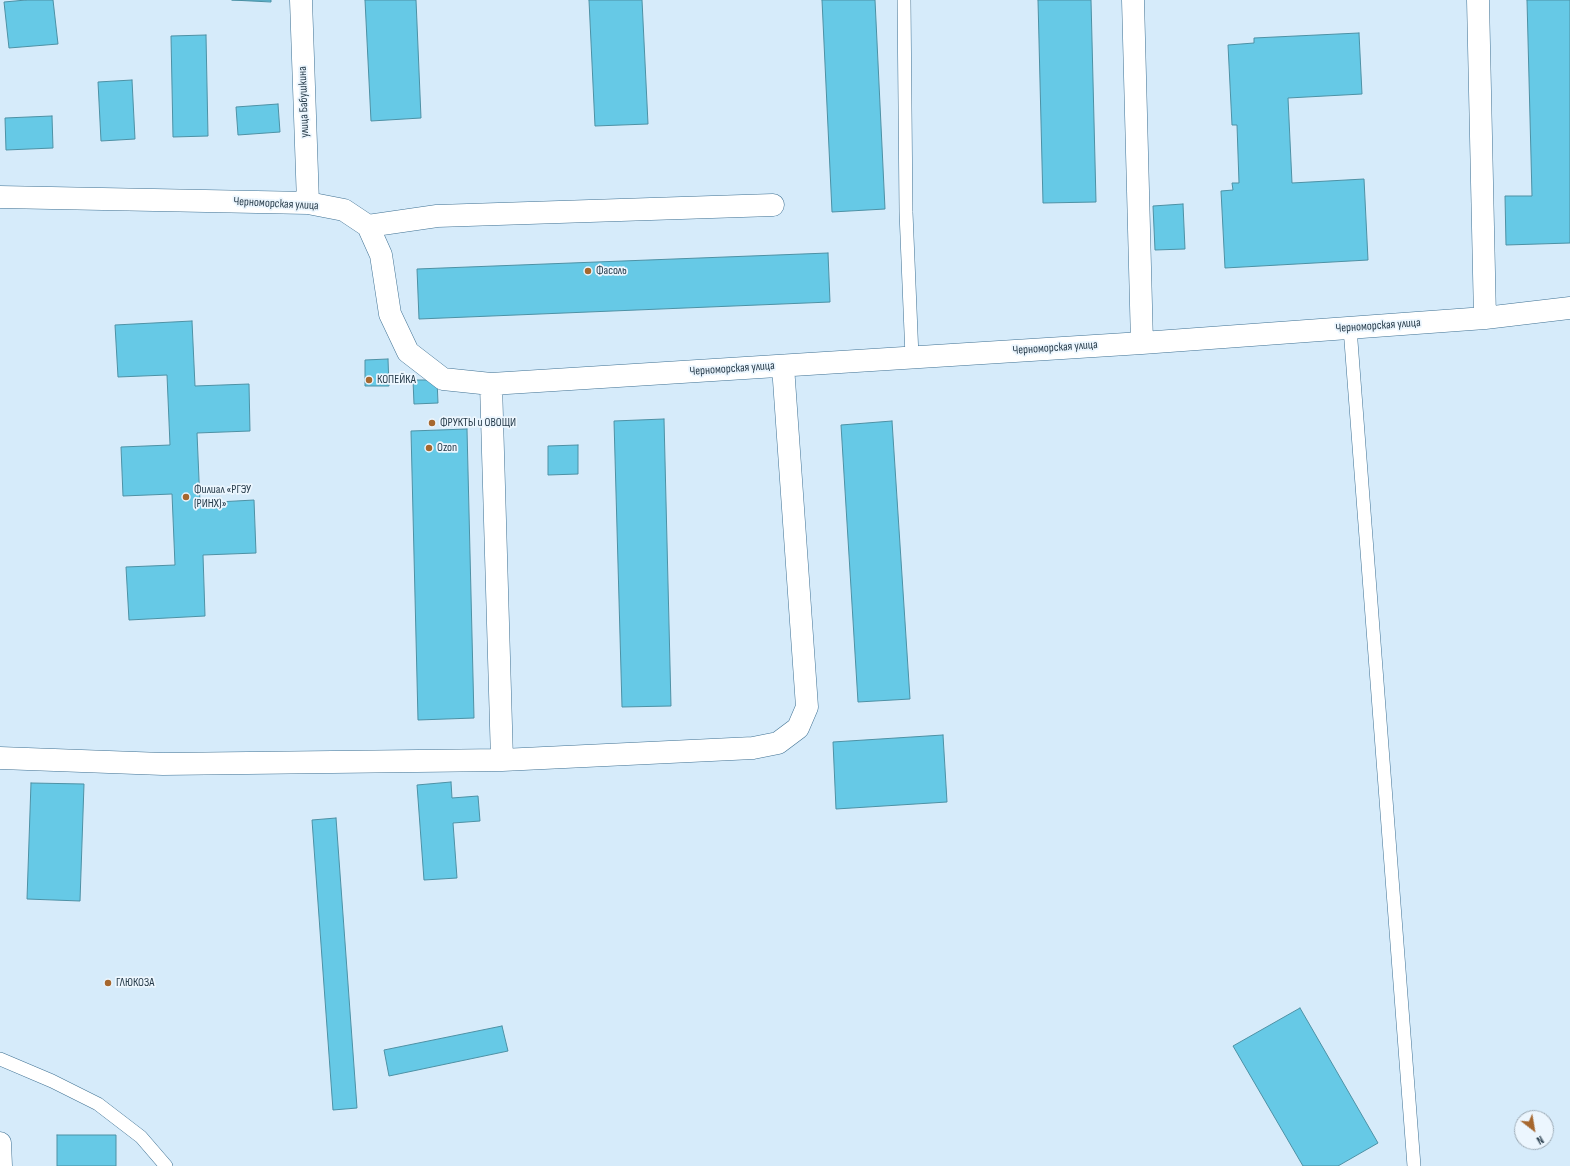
<!DOCTYPE html>
<meta charset="utf-8">
<style>
body{margin:0}
#map{position:relative;width:1570px;height:1166px;overflow:hidden;background:#d6ebfa;font-family:"Sofia Sans Condensed",sans-serif}
canvas{display:block}
.north{position:absolute;left:1514px;top:1110px;width:40px;height:40px;box-sizing:border-box;background:#ecf6fe;border:1px solid #9dabb6;border-radius:50%;rotate:149deg;font-size:11px;font-weight:700;line-height:16px;text-align:center;color:#263b4a}
.north::after{content:'';display:block;margin:auto;width:14px;height:18px;background:#a6672e;clip-path:polygon(50% 0,100% 100%,50% 72%,0 100%)}
</style>
<div id="map">
<canvas width="1570" height="1166"></canvas>
<div class="north">N</div>
</div>
<script>
const ctx = document.querySelector('canvas').getContext('2d');
ctx.lineJoin = 'round';
function fill(path, color) { ctx.fillStyle = color; ctx.fill(path, 'evenodd'); }
const shape = rows => new Path2D(rows.map(r => 'M' + r).join(''));
function strokePath(path, color, width, dash) { ctx.strokeStyle = color; ctx.lineWidth = width; ctx.lineCap = dash ? 'butt' : 'round'; ctx.setLineDash(dash || []); ctx.stroke(path); }
function label(font, color, halo, rows, align = 'center') {
  ctx.font = font + ' "Sofia Sans Condensed",sans-serif'; ctx.lineWidth = 3.5; ctx.setLineDash([]); ctx.textBaseline = 'middle'; ctx.strokeStyle = halo; ctx.fillStyle = color; for (const [text, x, y, turn = 0] of rows) {
    ctx.save(); ctx.translate(x, y); ctx.rotate((+turn || 0) * Math.PI / 180); ctx.textAlign = isNaN(turn) ? turn : align; if (halo) ctx.strokeText(text, 0, 0); ctx.fillText(text, 0, 0); ctx.restore();
  }
}
const building = shape([
 [26,0,53,0,58,44,9,48,4,2,26,0],
 [232,0,271,0,271,2,232,0],
 [365,0,416,0,421,118,371,121,365,0],
 [589,0,642,0,648,124,595,126,589,0],
 [822,0,875,0,885,209,832,212,822,0],
 [1038,0,1091,0,1096,202,1043,203,1038,0],
 [1527,0,1570,0,1570,243,1506,245,1505,196,1532,196,1527,0],
 [1359,33,1362,94,1288,98,1292,183,1364,179,1368,260,1225,268,1221,191,1233,190,1232,183,1239,183,1237,125,1232,125,1228,45,1254,43,1254,38,1359,33],
 [206,35,208,136,173,137,171,36,206,35],
 [132,80,135,139,101,141,98,82,132,80],
 [278,104,280,132,238,135,236,107,278,104],
 [52,116,53,148,6,150,5,118,52,116],
 [1183,204,1185,249,1155,250,1153,206,1183,204],
 [828,253,830,302,419,319,417,269,828,253],
 [192,321,195,386,249,384,250,431,197,433,200,503,254,500,256,553,203,555,205,616,129,620,126,567,175,565,172,494,123,496,121,447,170,445,167,375,118,377,115,325,192,321],
 [388,359,389,386,365,386,365,360,388,359],
 [413,380,437,380,438,403,414,404,413,380],
 [664,419,671,706,622,707,614,421,664,419],
 [892,421,910,699,858,702,841,425,892,421],
 [467,429,474,718,418,720,411,431,467,429],
 [578,445,578,474,548,475,548,446,578,445],
 [943,735,947,802,836,809,833,742,943,735],
 [451,782,452,798,478,796,480,821,453,823,457,878,424,880,417,785,451,782],
 [31,783,84,784,80,901,27,899,31,783],
 [336,818,357,1108,333,1110,312,820,336,818],
 [1300,1008,1378,1143,1338,1166,1303,1166,1233,1046,1300,1008],
 [502,1026,508,1051,389,1076,384,1050,502,1026],
 [57,1135,116,1135,116,1166,57,1166,57,1135]
]);
fill(building, '#66c9e6');
strokePath(building, '#4d91a5', 1);
const lane = shape([
 [904,0,906,212,912,357],
 [1350,328,1414,1166],
 [0,1059,52,1081,98,1104,141,1137,166,1166]
]);
const street = shape([
 [301,0,308,203],
 [1133,0,1142,343],
 [1478,0,1485,318],
 [0,197,308,203,344,210,368,226,381,255,390,314,408,352,443,379,491,384,1142,343,1485,318,1570,308],
 [368,226,437,216,773,205],
 [491,384,502,760],
 [0,758,163,764,502,760,753,748,778,743,798,728,807,707,783,366]
]);
const secondary = shape([
 [0,1143,1,1166]
]);
strokePath(lane, '#3f7193', 14);
strokePath(street, '#3f7193', 23);
strokePath(secondary, '#3f7193', 23);
strokePath(lane, '#fff', 13);
strokePath(street, '#fff', 22);
strokePath(secondary, '#fff', 22);
for (const [x, y, r, color] of [
 [588,271,4,"#a6672e"],
 [369,380,4,"#a6672e"],
 [432,423,4,"#a6672e"],
 [429,448,4,"#a6672e"],
 [186,497,4,"#a6672e"],
 [108,983,4,"#a6672e"]
]) { const dot = new Path2D(); dot.arc(x, y, r, 0, 2 * Math.PI); ctx.fillStyle = color; ctx.fill(dot); strokePath(dot, '#ecf6fe', 1.5); }
label('12px', '#263b4a', '#ecf6fe', [
 ["улица Бабушкина",304,102,-92],
 ["Черноморская улица",276,204,3],
 ["Черноморская улица",1378,326,-4],
 ["Черноморская улица",1055,348,-4],
 ["Черноморская улица",732,369,-4]
]);
label('12px', '#263b4a', '#ecf6fe', [
 ["Фасоль",596,271],
 ["КОПЕЙКА",377,380],
 ["ФРУКТЫ и ОВОЩИ",440,423],
 ["Ozon",437,448],
 ["Филиал «РГЭУ",194,490],
 ["(РИНХ)»",194,504],
 ["ГЛЮКОЗА",116,983]
], 'left');
</script>
